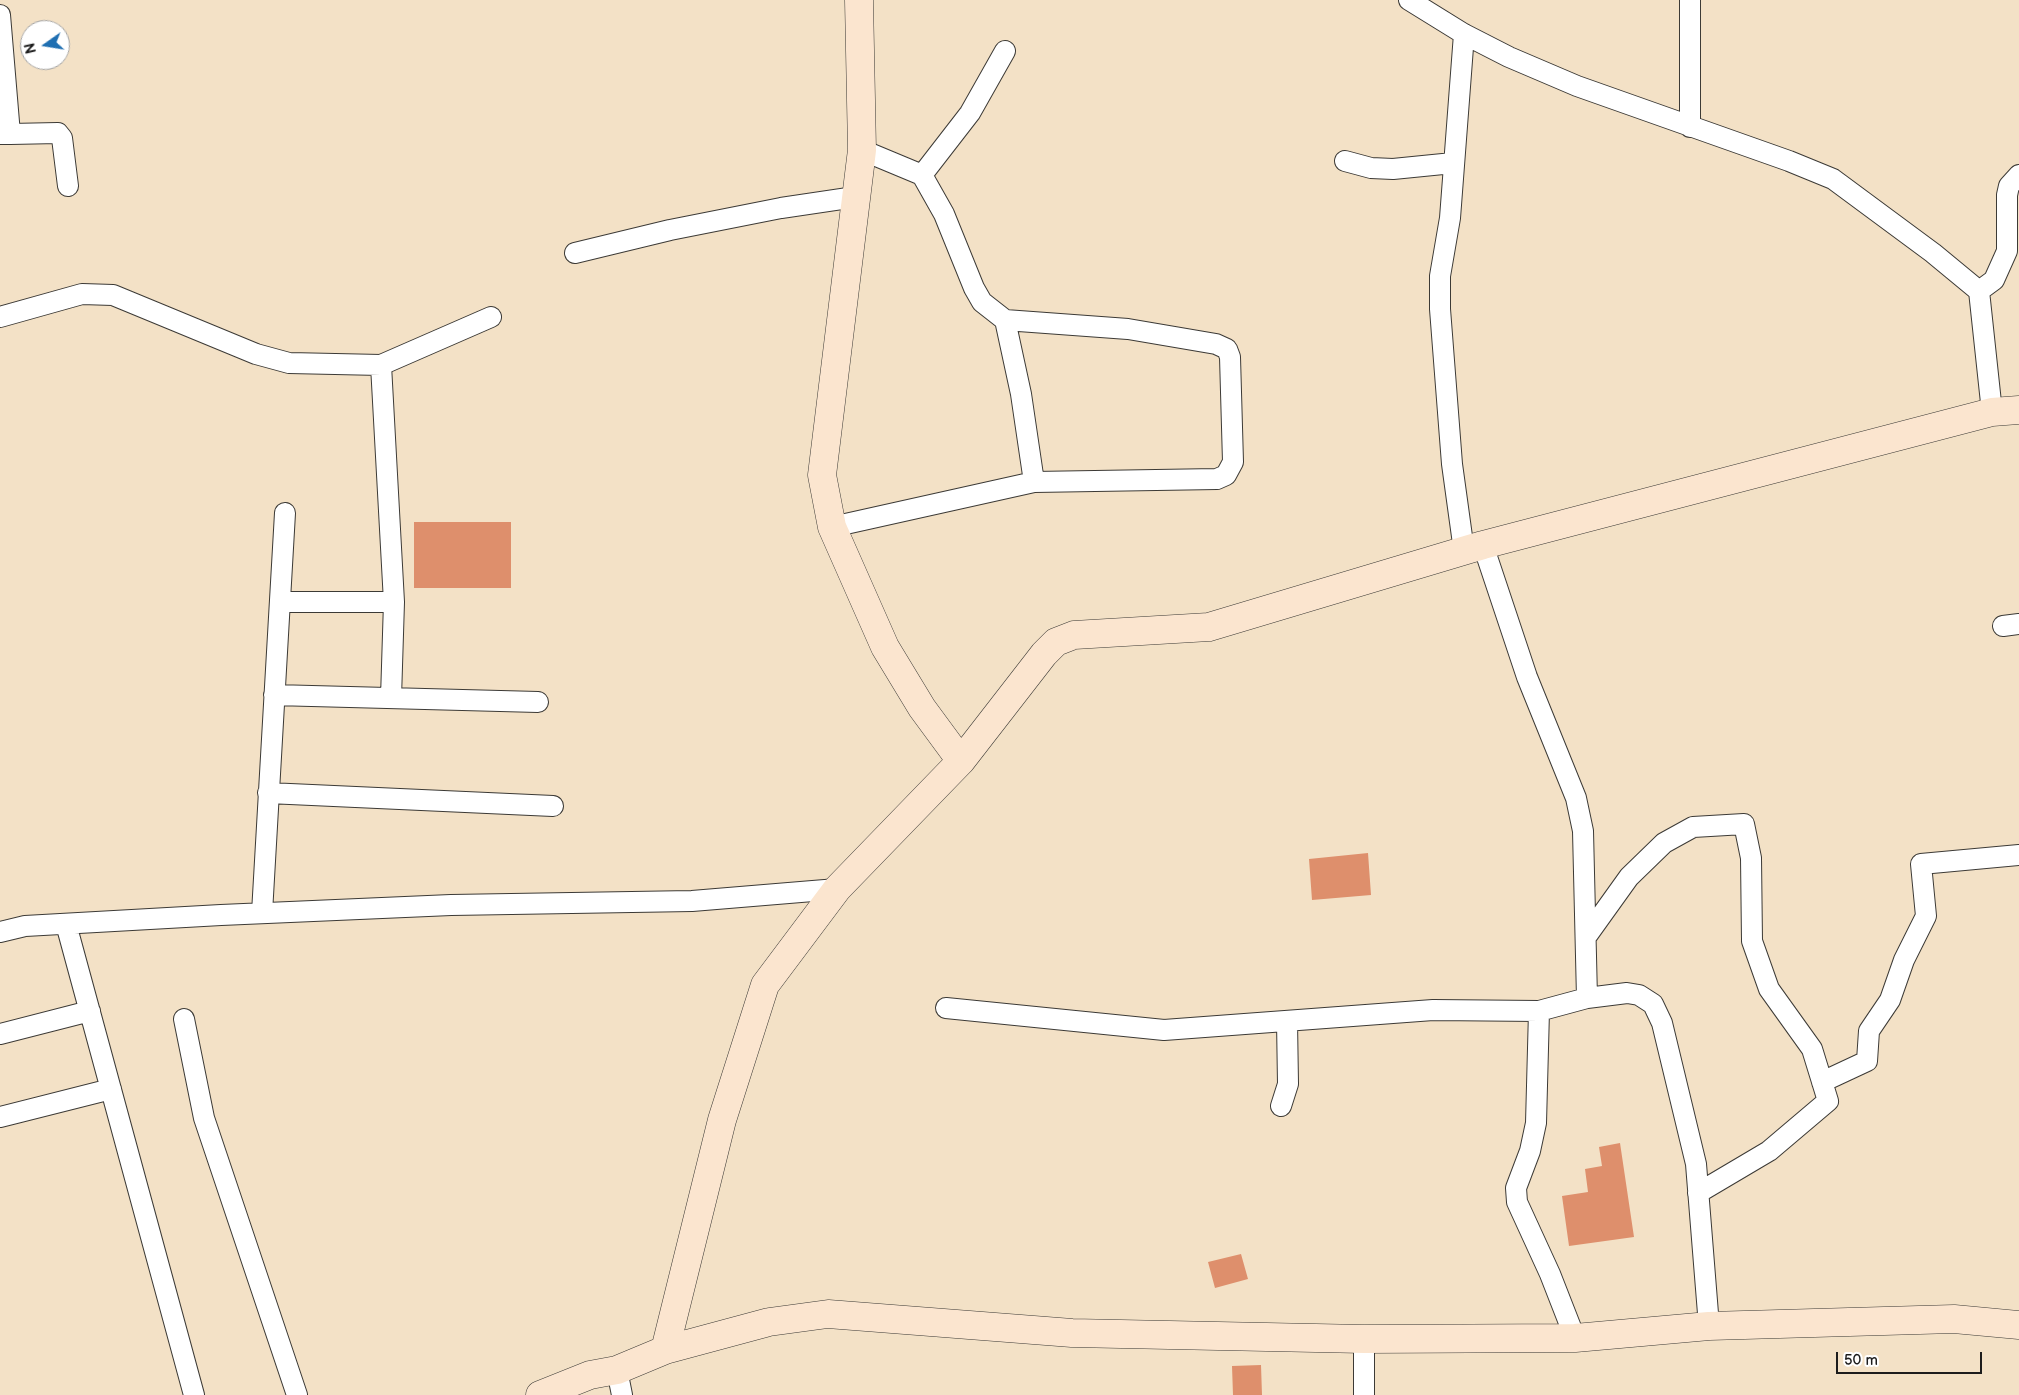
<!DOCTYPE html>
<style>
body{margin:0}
#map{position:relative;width:2019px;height:1395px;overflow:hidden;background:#f3e1c6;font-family:"Balsamiq Sans",sans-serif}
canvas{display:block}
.north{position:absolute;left:20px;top:20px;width:50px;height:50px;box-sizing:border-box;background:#fff;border:1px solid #a4a4a4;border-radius:50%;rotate:257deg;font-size:14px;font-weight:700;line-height:20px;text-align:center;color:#1c1c1c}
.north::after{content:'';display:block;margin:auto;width:18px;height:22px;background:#1f6fb2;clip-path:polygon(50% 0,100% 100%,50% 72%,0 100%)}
.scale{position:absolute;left:1836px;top:1352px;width:146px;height:22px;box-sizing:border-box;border:2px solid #1c1c1c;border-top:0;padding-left:6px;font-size:15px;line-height:18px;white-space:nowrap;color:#1c1c1c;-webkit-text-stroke:4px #fff;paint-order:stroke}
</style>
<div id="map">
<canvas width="2019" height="1395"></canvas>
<div class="north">N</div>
<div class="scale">50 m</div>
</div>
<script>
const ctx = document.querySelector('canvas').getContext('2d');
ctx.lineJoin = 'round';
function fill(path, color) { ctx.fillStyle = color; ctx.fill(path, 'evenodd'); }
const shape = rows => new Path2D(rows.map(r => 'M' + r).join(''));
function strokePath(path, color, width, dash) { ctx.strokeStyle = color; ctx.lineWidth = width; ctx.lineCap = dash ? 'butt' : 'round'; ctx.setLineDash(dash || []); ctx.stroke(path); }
fill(shape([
 [414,522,511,522,511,588,414,588],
 [1368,853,1371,895,1312,900,1309,859],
 [1620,1143,1634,1237,1569,1246,1562,1196,1588,1192,1585,1169,1602,1166,1599,1147],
 [1241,1254,1248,1279,1215,1288,1208,1262],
 [1261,1365,1262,1395,1233,1395,1232,1366]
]), '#de8f6c');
const street = shape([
 [1409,0,1464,34,1509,57,1577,86,1789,161,1833,179,1933,253,1979,291,1992,412],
 [0,15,10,134,0,134],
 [1464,34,1450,218,1440,276,1440,309,1452,464,1464,551],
 [1690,127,1690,0],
 [10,134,58,133,62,138,68,186],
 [1345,161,1371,168,1393,169,1453,163],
 [922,175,970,113,1005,51],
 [575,253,670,230,781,208,855,197],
 [1979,291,1994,280,2007,251,2007,195,2009,186,2019,175],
 [0,317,82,294,113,295,256,354,289,363,381,365,491,317],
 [1005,320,1128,329,1216,344,1227,349,1230,357,1233,462,1226,475,1217,479,1034,482],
 [381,365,394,602,391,698],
 [832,527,1034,482,1021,394,1005,320,982,302,974,288,944,214,922,175,862,150],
 [1483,545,1527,677,1576,798,1583,831,1587,998],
 [280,602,394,602],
 [2003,626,2019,624],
 [274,695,538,702],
 [268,793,553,806],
 [262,913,285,513],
 [66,924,194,1395],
 [0,932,25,926,221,915,451,905,692,901,837,889],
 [1586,937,1629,877,1664,843,1693,827,1744,824,1751,858,1752,941,1769,989,1812,1049,1828,1101,1769,1151,1698,1193],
 [946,1008,1164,1030,1433,1010,1539,1011,1536,1123,1530,1151,1516,1188,1517,1202,1550,1274,1575,1338],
 [1539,1011,1587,998,1627,993,1639,995,1653,1004,1662,1023,1696,1164,1709,1326],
 [184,1019,204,1118,297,1395],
 [0,1034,90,1011],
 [1822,1082,1867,1061,1869,1031,1890,1000,1904,960,1926,916,1921,864,2019,855],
 [1281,1106,1288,1084,1287,1021],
 [0,1117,111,1089],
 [617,1370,622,1395],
 [1364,1395,1364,1339]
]);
const secondary = shape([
 [961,761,1044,654,1056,642,1074,635,1209,627,1483,545,1992,412,2019,410],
 [665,1350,722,1120,765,985,837,889,961,761,922,708,885,647,832,527,822,475,862,150,859,0],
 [540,1395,590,1375,617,1370,665,1350,769,1322,828,1314,1072,1333,1364,1339,1575,1338,1709,1326,1954,1319,2019,1325]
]);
strokePath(street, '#3c3a36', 22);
strokePath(secondary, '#3c3a36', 29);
strokePath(street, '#fff', 20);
strokePath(secondary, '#fbe5cf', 28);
</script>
